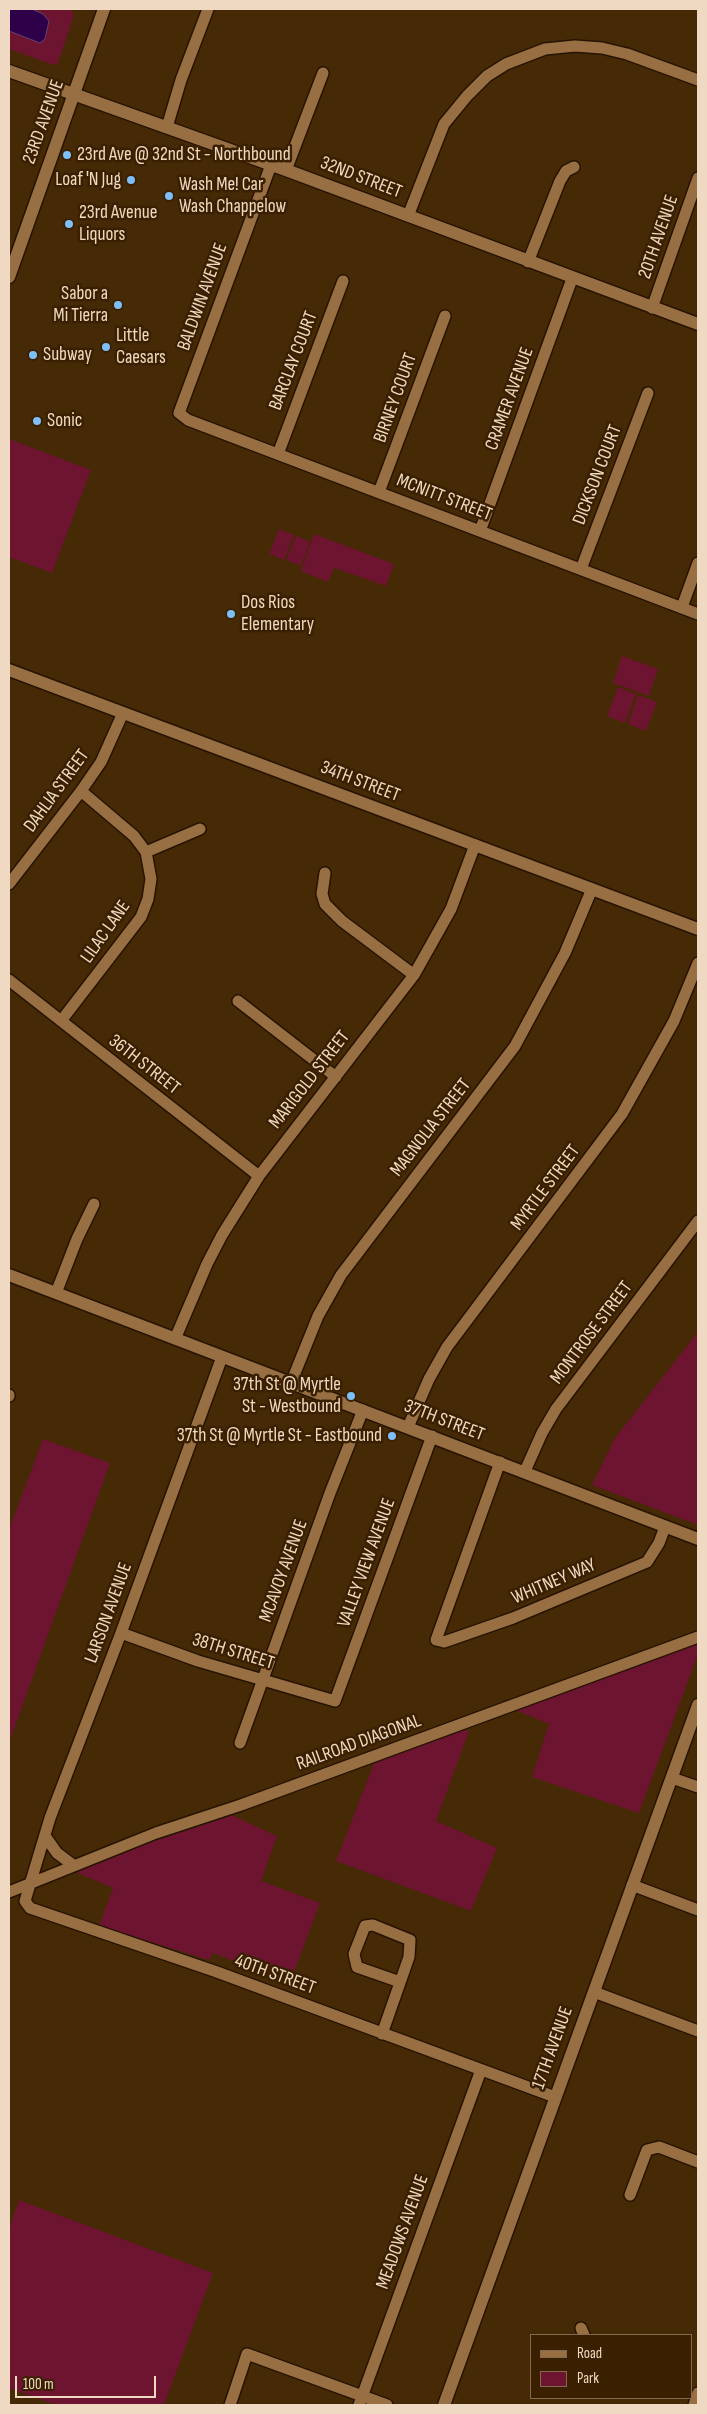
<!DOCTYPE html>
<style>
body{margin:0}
#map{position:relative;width:707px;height:2414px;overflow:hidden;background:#462a05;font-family:"Sofia Sans Condensed",sans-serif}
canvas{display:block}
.frame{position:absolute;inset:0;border:10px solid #f0d9c2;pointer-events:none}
.legend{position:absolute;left:530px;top:2334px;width:162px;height:65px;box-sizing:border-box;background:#3b2000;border:1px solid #836a4e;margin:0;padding:6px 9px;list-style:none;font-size:15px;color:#f0d9c2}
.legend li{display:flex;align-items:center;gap:10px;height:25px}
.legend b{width:25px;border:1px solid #836a4e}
.scale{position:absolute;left:15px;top:2376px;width:141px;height:22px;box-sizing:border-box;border:2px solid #f0d9c2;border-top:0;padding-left:6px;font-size:15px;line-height:18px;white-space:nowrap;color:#f0d9c2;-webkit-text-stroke:4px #3b2000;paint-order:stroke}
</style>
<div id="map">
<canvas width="707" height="2414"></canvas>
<div class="frame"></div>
<ul class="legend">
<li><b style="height:6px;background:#986f43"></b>Road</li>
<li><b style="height:14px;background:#6c1430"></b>Park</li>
</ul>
<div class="scale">100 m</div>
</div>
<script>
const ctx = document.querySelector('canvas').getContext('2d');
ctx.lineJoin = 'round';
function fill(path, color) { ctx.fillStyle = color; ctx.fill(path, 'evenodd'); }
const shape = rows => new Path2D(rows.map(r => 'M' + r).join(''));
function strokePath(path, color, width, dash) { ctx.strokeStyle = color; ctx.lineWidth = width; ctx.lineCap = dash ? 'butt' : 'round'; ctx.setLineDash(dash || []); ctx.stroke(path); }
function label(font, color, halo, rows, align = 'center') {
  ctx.font = font + ' "Sofia Sans Condensed",sans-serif'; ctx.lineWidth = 5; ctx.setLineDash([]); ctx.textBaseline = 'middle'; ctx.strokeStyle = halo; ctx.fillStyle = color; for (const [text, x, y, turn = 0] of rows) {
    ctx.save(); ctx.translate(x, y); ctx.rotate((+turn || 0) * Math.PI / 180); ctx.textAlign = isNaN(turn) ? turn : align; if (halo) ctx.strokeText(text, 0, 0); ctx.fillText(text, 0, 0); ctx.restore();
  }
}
fill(shape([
 [9,9,70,9,74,15,58,63,53,65,9,49],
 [9,439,91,470,52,573,9,557],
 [279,529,294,535,284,560,269,554],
 [314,534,394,564,386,586,334,568,328,582,301,571],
 [296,536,310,542,301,566,286,560],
 [622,656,658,669,649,696,613,683],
 [618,687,636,694,625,723,607,716],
 [638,695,657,702,646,731,628,724],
 [698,1332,698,1525,592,1485,615,1438],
 [43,1439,110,1463,9,1743,9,1530],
 [698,1642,698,1654,639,1813,532,1777,549,1724,513,1709],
 [461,1729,469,1731,436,1821,497,1848,471,1911,336,1861,375,1761],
 [227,1813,277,1836,261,1881,320,1903,290,1983,213,1953,209,1960,99,1926,113,1888,73,1871],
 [19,2200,213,2273,164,2405,56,2405,9,2388,9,2229]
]), '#6c1430');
const water = shape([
 [9,9,32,9,43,14,49,21,45,39,40,43,9,31,9,9]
]);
fill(water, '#2e0049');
strokePath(water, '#68416d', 1);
const minor = shape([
 [167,127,181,80,208,9],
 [271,165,179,413,188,420,698,614],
 [286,170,323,73],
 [408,216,444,124,467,96,487,76,506,64,545,49,575,46,602,48,627,54,698,80],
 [528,262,560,181,566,171,574,167],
 [652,308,698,178],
 [278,454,343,281],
 [379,492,445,316],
 [480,531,572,279],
 [581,569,648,393],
 [682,607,698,563],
 [146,852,200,829],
 [325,873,322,894,325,904,342,921,414,975],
 [9,884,81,791,101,762,123,713],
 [9,980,259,1176],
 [238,1001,336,1077],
 [61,1021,141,917,148,899,151,879,146,852,134,836,81,791],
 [56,1293,77,1239,94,1204],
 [175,1339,207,1264,222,1235,259,1176,414,975,451,909,475,845],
 [222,1357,121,1633,50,1818,25,1901,30,1908,217,1972,555,2097],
 [291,1383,318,1316,341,1275,515,1046,565,953,592,889],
 [9,1395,9,1396],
 [408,1427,429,1379,447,1347,622,1114,674,1021,698,963],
 [500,1462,436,1640,444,1642,513,1618,647,1562,659,1543,665,1527],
 [525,1471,542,1433,556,1409,698,1221],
 [121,1633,198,1661,335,1701,432,1436],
 [240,1743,330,1493,363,1410],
 [672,1778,698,1787],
 [45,1836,57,1853,73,1865],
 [632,1885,698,1910],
 [9,1892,156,1833,241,1805,698,1637],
 [594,1992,698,2031],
 [382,2034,409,1957,410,1940,373,1925,365,1926,354,1954,357,1967,400,1982],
 [630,2195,647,2150,659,2147,698,2162],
 [581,2328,584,2335],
 [230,2405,247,2354,387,2405],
 [359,2405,481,2070],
 [694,2405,698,2393]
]);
const tertiary = shape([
 [9,71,286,170,698,324],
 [9,670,698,929]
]);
const secondary = shape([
 [9,277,104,9],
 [9,1275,698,1539],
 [444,2405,698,1705]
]);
strokePath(minor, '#271400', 14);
strokePath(tertiary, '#271400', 15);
strokePath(secondary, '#271400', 15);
strokePath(minor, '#986f43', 11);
strokePath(tertiary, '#986f43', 12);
strokePath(secondary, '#986f43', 12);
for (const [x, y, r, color] of [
 [67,155,5,"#7ebef9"],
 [131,180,5,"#7ebef9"],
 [169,196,5,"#7ebef9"],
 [69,224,5,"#7ebef9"],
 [118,305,5,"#7ebef9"],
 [106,347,5,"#7ebef9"],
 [33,355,5,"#7ebef9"],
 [37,421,5,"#7ebef9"],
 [231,614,5,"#7ebef9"],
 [351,1396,5,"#7ebef9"],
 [392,1436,5,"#7ebef9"]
]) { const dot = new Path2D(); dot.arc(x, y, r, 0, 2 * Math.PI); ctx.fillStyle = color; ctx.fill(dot); strokePath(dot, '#3b2000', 2); }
label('19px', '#f0d9c2', '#3b2000', [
 ["23RD AVENUE",44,122,-70],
 ["32ND STREET",361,178,21],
 ["20TH AVENUE",659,237,-71],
 ["BALDWIN AVENUE",203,297,-70],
 ["BARCLAY COURT",294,361,-69],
 ["BIRNEY COURT",396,398,-70],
 ["CRAMER AVENUE",510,399,-70],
 ["DICKSON COURT",598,475,-69],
 ["MCNITT STREET",444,498,21],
 ["34TH STREET",360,782,21],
 ["DAHLIA STREET",57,791,-54],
 ["LILAC LANE",106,932,-55],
 ["36TH STREET",144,1065,38],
 ["MARIGOLD STREET",310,1080,-52],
 ["MAGNOLIA STREET",431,1128,-52],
 ["MYRTLE STREET",546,1188,-53],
 ["MONTROSE STREET",592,1333,-53],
 ["37TH STREET",444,1421,21],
 ["VALLEY VIEW AVENUE",367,1563,-70],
 ["MCAVOY AVENUE",284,1571,-70],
 ["WHITNEY WAY",554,1582,-23],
 ["LARSON AVENUE",109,1613,-70],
 ["38TH STREET",233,1652,17],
 ["RAILROAD DIAGONAL",359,1743,-20],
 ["40TH STREET",275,1975,20],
 ["17TH AVENUE",553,2048,-70],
 ["MEADOWS AVENUE",403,2232,-70]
]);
label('19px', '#f0d9c2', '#3b2000', [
 ["23rd Ave @ 32nd St - Northbound",77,155],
 ["Loaf 'N Jug",121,180,"right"],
 ["Wash Me! Car",179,185],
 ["Wash Chappelow",179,207],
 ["23rd Avenue",79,213],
 ["Liquors",79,235],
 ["Sabor a",108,294,"right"],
 ["Mi Tierra",108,316,"right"],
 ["Little",116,336],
 ["Caesars",116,358],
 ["Subway",43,355],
 ["Sonic",47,421],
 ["Dos Rios",241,603],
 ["Elementary",241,625],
 ["37th St @ Myrtle",341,1385,"right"],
 ["St - Westbound",341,1407,"right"],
 ["37th St @ Myrtle St - Eastbound",382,1436,"right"]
], 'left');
</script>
